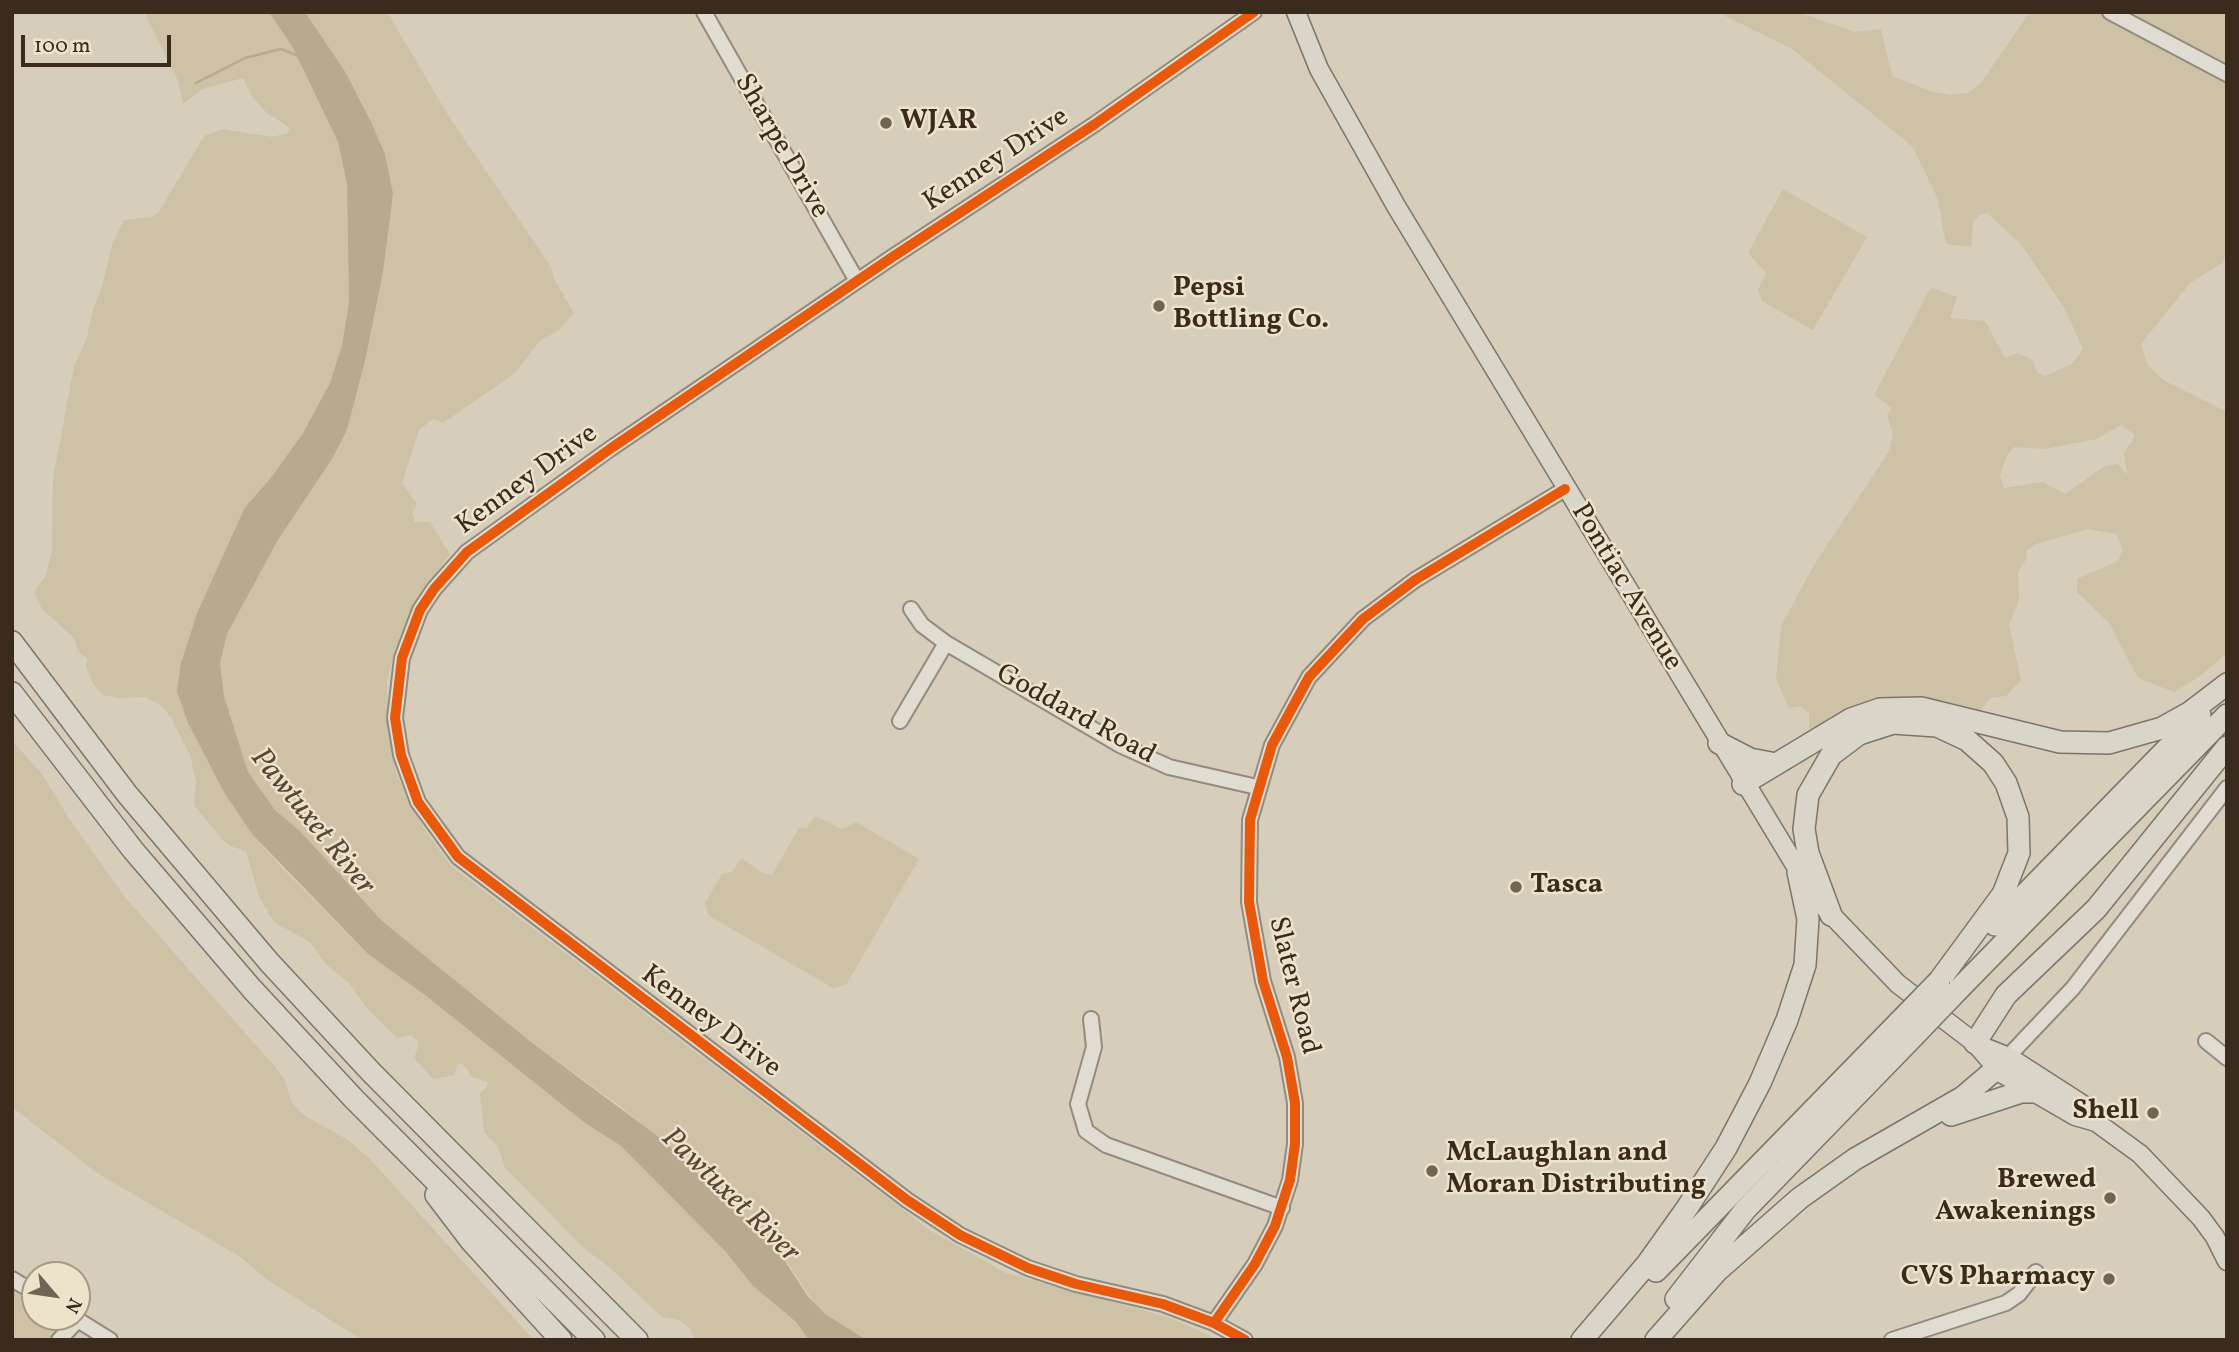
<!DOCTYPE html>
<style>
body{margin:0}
#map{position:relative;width:2239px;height:1352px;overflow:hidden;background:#d6ceba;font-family:Vollkorn,serif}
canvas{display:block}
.frame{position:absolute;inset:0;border:14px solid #3b2b1e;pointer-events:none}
.north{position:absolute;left:21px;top:1261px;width:70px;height:70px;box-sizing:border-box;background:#ede2ca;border:2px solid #a69985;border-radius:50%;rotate:119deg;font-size:19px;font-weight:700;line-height:28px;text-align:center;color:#3b2b1e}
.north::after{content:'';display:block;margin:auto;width:24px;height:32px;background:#716455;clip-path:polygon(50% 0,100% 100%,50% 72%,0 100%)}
.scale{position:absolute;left:21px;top:35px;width:150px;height:32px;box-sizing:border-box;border:4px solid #3b2b1e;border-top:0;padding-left:9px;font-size:21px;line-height:24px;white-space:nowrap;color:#3b2b1e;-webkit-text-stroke:5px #ede2ca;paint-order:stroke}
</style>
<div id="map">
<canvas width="2239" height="1352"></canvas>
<div class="frame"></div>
<div class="north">N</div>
<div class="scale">100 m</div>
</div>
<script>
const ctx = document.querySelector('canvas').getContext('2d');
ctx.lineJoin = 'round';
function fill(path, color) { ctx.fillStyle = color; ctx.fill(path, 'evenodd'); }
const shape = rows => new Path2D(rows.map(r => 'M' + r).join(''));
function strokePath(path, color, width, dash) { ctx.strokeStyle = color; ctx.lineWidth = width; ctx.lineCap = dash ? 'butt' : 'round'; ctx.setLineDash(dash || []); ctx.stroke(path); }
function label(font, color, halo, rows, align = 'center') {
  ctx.font = font + ' Vollkorn,serif'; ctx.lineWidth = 5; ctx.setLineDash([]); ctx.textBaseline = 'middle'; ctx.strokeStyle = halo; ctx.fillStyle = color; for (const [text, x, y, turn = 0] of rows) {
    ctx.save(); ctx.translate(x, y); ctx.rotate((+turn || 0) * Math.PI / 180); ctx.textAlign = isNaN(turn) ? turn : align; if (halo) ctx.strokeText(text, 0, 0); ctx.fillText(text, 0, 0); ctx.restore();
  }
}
fill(shape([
 [144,12,269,12,293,48,338,142,347,184,349,303,342,345,330,383,303,433,270,479,245,507,197,613,181,663,225,794,252,834,281,867,368,954,425,995,585,1123,621,1146,726,1252,753,1286,796,1322,809,1340,695,1340,690,1328,679,1320,662,1317,609,1267,585,1249,505,1168,498,1147,484,1132,480,1093,487,1087,488,1082,472,1077,464,1065,458,1063,454,1075,433,1079,414,1058,419,1045,417,1040,411,1035,397,1038,366,1007,349,983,327,965,310,942,274,922,259,897,246,851,230,846,221,838,194,805,196,782,190,755,171,718,163,707,146,697,120,698,103,695,93,684,86,666,88,659,79,652,74,638,42,609,34,592,46,575,52,550,53,479,74,366,87,338,92,312,102,287,112,245,124,220,153,217,159,212,204,136,223,129,272,137,288,133,290,128,267,113,253,98,243,78,203,89,183,104,178,81],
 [305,12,387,12,448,115,551,267,554,279,574,313,559,330,540,341,515,373,443,423,433,419,419,430,402,483,417,504,412,514,415,522,430,522,450,554,412,608,395,649,387,680,388,726,397,775,423,827,451,866,931,1231,1006,1273,1167,1317,1220,1340,867,1340,825,1314,816,1305,778,1249,756,1231,724,1195,620,1106,531,1042,382,921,301,832,275,810,248,772,224,696,220,663,227,634,278,540,332,459,347,430,365,361,393,193,385,154,372,124,346,73],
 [1717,12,1798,12,1855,32,1881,29,1892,76,1933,92,1951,95,1968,93,1980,84,2030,12,2227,12,2227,253,2222,263,2190,283,2141,344,2147,364,2163,380,2227,412,2227,653,2199,677,2174,692,2138,678,2109,623,2077,592,2077,579,2118,561,2123,550,2116,534,2088,529,2036,544,2026,551,2027,558,2018,572,2019,600,2009,625,2021,680,2006,696,1990,698,1974,719,1820,734,1809,729,1809,713,1800,706,1789,708,1776,679,1781,626,1814,565,1890,450,1893,434,1887,414,1892,408,1874,395,1929,291,1933,288,1957,297,1950,318,1985,321,2005,358,2018,353,2032,360,2038,373,2045,376,2072,364,2083,349,2065,309,2021,244,1987,213,1979,215,1973,222,1971,247,1946,244,1938,199,1912,146,1792,49],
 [2121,425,2135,435,2124,454,2127,475,2118,464,2105,466,2065,494,2043,482,2004,488,2000,475,2007,455,2014,447,2045,449,2096,439],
 [1783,189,1867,237,1813,330,1762,301,1758,290,1766,273,1748,253],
 [12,741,42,774,70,820,124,896,276,1068,285,1081,291,1101,302,1114,348,1140,369,1158,534,1340,362,1340,268,1280,239,1256,97,1173,12,1107],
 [815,816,842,829,856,822,919,859,846,985,833,988,708,915,705,903,722,874,732,872,741,858,764,874,772,875,799,828,807,828],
 [12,1280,35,1294,35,1317,71,1317,59,1340,12,1340]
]), '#cdc1a6');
fill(shape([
 [269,12,305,12,346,73,372,124,385,154,393,193,383,272,365,361,347,430,332,459,278,540,227,634,220,663,224,696,248,772,275,810,301,832,382,921,531,1042,664,1141,777,1249,807,1295,825,1314,867,1340,809,1340,796,1322,753,1286,726,1252,621,1146,585,1123,425,995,368,954,252,834,225,794,188,723,177,691,181,663,197,613,245,507,270,479,303,433,330,383,342,345,349,303,347,184,338,142,293,48]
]), '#b7aa8f');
strokePath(shape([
 [196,83,245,58,281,49,296,55]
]), '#b7aa8f', 2.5);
const minor = shape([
 [704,12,857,281],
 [2110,12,2227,74],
 [911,609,922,625,946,643,1120,745,1169,767,1257,787],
 [900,721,946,643],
 [1091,1019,1094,1047,1078,1104,1086,1131,1106,1145,1282,1208],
 [2206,1041,2227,1058],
 [2002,1063,2073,988,2227,788],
 [12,1279,35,1293],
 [73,1317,110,1340],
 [1214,1323,1255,1264,1275,1226,1290,1180,1295,1144,1295,1103,1287,1057,1263,981,1249,902,1250,820,1272,745,1309,677,1363,619,1415,580,1565,489],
 [59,1340,78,1320],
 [1245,1340,1214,1323,1163,1304,1076,1284,1028,1268,960,1235,907,1200,458,857,418,802,401,755,395,718,402,658,420,610,434,589,467,552,610,449,891,258,1095,124,1254,12],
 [1892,1340,2006,1303,2019,1294,2036,1272]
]);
const major = shape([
 [1296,12,1319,69,1396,206,1806,883],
 [1823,906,1898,984,1975,1043,2001,1073,2075,1116,2096,1122],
 [1976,1044,2009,1057,2085,1106,2096,1122,2140,1154,2201,1218,2215,1237,2227,1261]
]);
const highway = shape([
 [12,642,127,794,269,962,370,1071,637,1340],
 [12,693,133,850,252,989,354,1099,594,1340],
 [1719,743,1750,759,1776,764],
 [1743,784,1851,719,1880,709,1921,708,2060,742,2109,743,2162,728,2189,713,2227,684],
 [1831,915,1808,853,1804,829,1808,795,1831,755,1859,734,1893,723,1937,726,1967,740,1993,763,2006,783,2018,817,2019,853,2003,894,1939,981],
 [1995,925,2200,715],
 [1958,990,2227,715],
 [1975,1043,2006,995,2096,909,2227,747],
 [1951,1115,2021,1092,2036,1092],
 [436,1195,471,1241,561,1340],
 [1656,1271,1899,1022],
 [1676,1299,1745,1210,1913,1037],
 [1582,1340,1647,1264,1687,1208,1726,1148,1760,1083,1787,1020,1805,965,1808,919,1798,872],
 [1656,1340,1717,1271,1800,1198,1855,1159,1963,1097,1996,1069]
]);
strokePath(minor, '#928b7e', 18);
strokePath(major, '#7c7569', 21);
strokePath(highway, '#7c7569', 24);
strokePath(minor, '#e0dcd1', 14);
strokePath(major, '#dad5c9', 18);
strokePath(highway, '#dad5c9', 21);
const highwayBridge = shape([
 [1899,1022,1939,981],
 [1913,1037,1958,990]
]);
strokePath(highwayBridge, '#7c7569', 24, []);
strokePath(highwayBridge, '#dad5c9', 21);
strokePath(shape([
 [1214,1323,1255,1264,1275,1226,1290,1180,1295,1144,1295,1103,1287,1057,1263,981,1249,902,1250,820,1272,745,1309,677,1363,619,1415,580,1565,489],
 [1245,1340,1214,1323,1163,1304,1076,1284,1028,1268,960,1235,907,1200,458,857,418,802,401,755,395,718,402,658,420,610,434,589,467,552,610,449,891,258,1095,124,1254,12]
]), '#e8590c', 10);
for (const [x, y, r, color] of [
 [886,123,7,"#716455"],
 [1159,306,7,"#716455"],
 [1516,887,7,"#716455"],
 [2153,1113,7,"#716455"],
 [1432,1171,7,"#716455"],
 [2110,1198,7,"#716455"],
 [2109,1279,7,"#716455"]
]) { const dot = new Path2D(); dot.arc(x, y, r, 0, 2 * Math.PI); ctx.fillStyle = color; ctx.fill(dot); strokePath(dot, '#ede2ca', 2.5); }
label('bold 28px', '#3b2b1e', '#ede2ca', [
 ["WJAR",900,123],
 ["Pepsi",1173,290],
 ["Bottling Co.",1173,322],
 ["Tasca",1530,887],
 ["Shell",2139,1113,"right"],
 ["McLaughlan and",1446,1155],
 ["Moran Distributing",1446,1187],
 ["Brewed",2096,1182,"right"],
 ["Awakenings",2096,1214,"right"],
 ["CVS Pharmacy",2095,1279,"right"]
], 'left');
label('28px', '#3b2b1e', '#ede2ca', [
 ["Sharpe Drive",780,147,60],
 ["Kenney Drive",997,161,-33],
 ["Kenney Drive",528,481,-36],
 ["Pontiac Avenue",1625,588,59],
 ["Goddard Road",1075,716,29],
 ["Slater Road",1292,986,76],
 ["Kenney Drive",710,1023,37]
]);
label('italic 30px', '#574736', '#ede2ca', [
 ["Pawtuxet River",311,823,51],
 ["Pawtuxet River",729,1197,44]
]);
</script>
